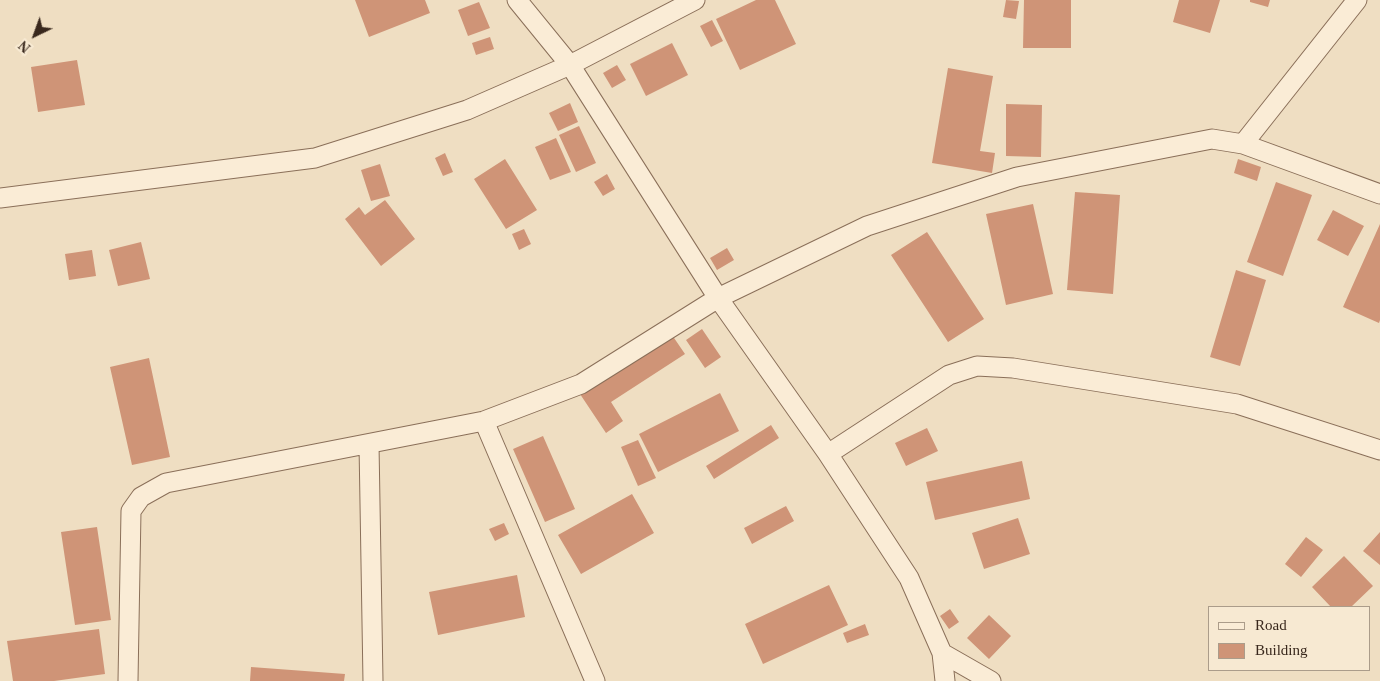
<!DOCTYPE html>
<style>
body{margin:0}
#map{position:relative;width:1380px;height:681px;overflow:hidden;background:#efdec2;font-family:Georgia,serif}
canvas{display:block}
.legend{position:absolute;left:1208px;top:606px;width:162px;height:65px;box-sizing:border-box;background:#f7e9d2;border:1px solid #ab9c8a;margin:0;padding:6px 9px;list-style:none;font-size:15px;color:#39281d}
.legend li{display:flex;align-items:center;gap:10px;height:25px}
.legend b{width:25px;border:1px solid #ab9c8a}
.north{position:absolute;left:10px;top:10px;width:50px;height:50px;-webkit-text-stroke:4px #f7e9d2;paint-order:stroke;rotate:222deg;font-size:14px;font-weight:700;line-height:20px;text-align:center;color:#39281d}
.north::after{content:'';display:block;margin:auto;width:18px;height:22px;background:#39281d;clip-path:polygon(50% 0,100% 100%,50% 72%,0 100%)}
</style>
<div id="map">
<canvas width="1380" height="681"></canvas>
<ul class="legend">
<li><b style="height:6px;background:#faecd6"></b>Road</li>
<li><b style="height:14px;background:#cf9477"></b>Building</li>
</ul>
<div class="north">N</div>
</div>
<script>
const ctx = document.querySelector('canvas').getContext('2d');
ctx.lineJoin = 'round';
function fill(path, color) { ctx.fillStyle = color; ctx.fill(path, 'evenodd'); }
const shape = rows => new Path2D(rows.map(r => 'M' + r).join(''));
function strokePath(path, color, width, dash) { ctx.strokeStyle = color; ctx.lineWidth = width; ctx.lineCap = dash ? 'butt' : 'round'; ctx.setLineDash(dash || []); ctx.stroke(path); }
fill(shape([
 [355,0,425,0,430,13,369,37],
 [756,0,775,0,796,44,740,70,716,19],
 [1006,0,1019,1,1016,19,1003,17],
 [1024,0,1071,0,1071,48,1023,48],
 [1179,0,1220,0,1210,33,1173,22],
 [1250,0,1270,0,1268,7,1250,2],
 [479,2,490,28,468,36,458,10],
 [712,20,723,41,711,47,700,26],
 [490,37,494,49,476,55,472,43],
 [672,43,688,75,646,96,630,64],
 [77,60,85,105,38,112,31,67],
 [617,65,626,80,612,88,603,73],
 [948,68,993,76,980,151,995,153,992,173,932,163],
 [570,103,578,122,558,131,549,113],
 [1006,104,1042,105,1041,157,1006,156],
 [579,126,596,163,576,172,559,135],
 [556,138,571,172,550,180,535,147],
 [445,153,453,172,443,176,435,158],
 [505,159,537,210,506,229,474,179],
 [1238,159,1261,167,1257,181,1234,173],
 [380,164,390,196,371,201,361,170],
 [607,174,615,189,603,196,594,182],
 [1276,182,1312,195,1283,276,1247,262],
 [1075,192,1120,195,1113,294,1067,290],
 [385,200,415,239,381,266,345,219,359,207,365,215],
 [1033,204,1053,294,1006,305,986,214],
 [1333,210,1364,226,1348,256,1317,240],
 [1380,224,1380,320,1379,323,1343,307],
 [524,229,531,244,519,250,512,234],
 [927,232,984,319,948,342,891,255],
 [141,242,150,279,118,286,109,250],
 [727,248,734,260,717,270,710,258],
 [92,250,96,276,69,280,65,254],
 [1236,270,1266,280,1240,366,1210,357],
 [702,329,721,357,705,368,686,340],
 [672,335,685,354,611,402,623,421,606,433,580,394],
 [149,358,170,457,132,465,110,367],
 [720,393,739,431,658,472,639,434],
 [771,425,779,438,714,479,706,466],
 [927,428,938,451,906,466,895,443],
 [543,436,575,509,545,522,513,449],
 [638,440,656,478,638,486,621,447],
 [1022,461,1030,499,935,520,926,482],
 [632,494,654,533,581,574,558,535],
 [786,506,794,521,752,544,744,528],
 [1018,518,1030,554,984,569,972,533],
 [504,523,509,534,495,541,489,529],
 [97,527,111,620,75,625,61,532],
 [1380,532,1380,565,1363,551],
 [1306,537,1323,550,1301,577,1285,564],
 [1344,556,1373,586,1351,607,1331,607,1312,587],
 [517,575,525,617,438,635,429,592],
 [829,585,848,625,763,664,745,624],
 [950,609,959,622,949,629,940,616],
 [989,615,1011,636,989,659,967,638],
 [865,624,869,635,847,643,843,633],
 [99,629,105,674,54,681,13,681,7,641],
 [251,667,345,674,344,681,250,681]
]), '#cf9477');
const street = shape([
 [517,0,570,65,718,298,828,454,909,578,942,653,945,681],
 [1243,144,1357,0],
 [0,198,315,158,467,110,570,65,695,0],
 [484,421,595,681],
 [369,444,373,681],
 [828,454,949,375,977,366,1013,368,1237,404,1380,450],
 [942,653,991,681],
 [128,681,131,511,141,497,166,483,484,421,581,384,718,298,867,226,1017,177,1212,139,1243,144,1380,194]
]);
strokePath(street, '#8a6f59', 21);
strokePath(street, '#faecd6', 19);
</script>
